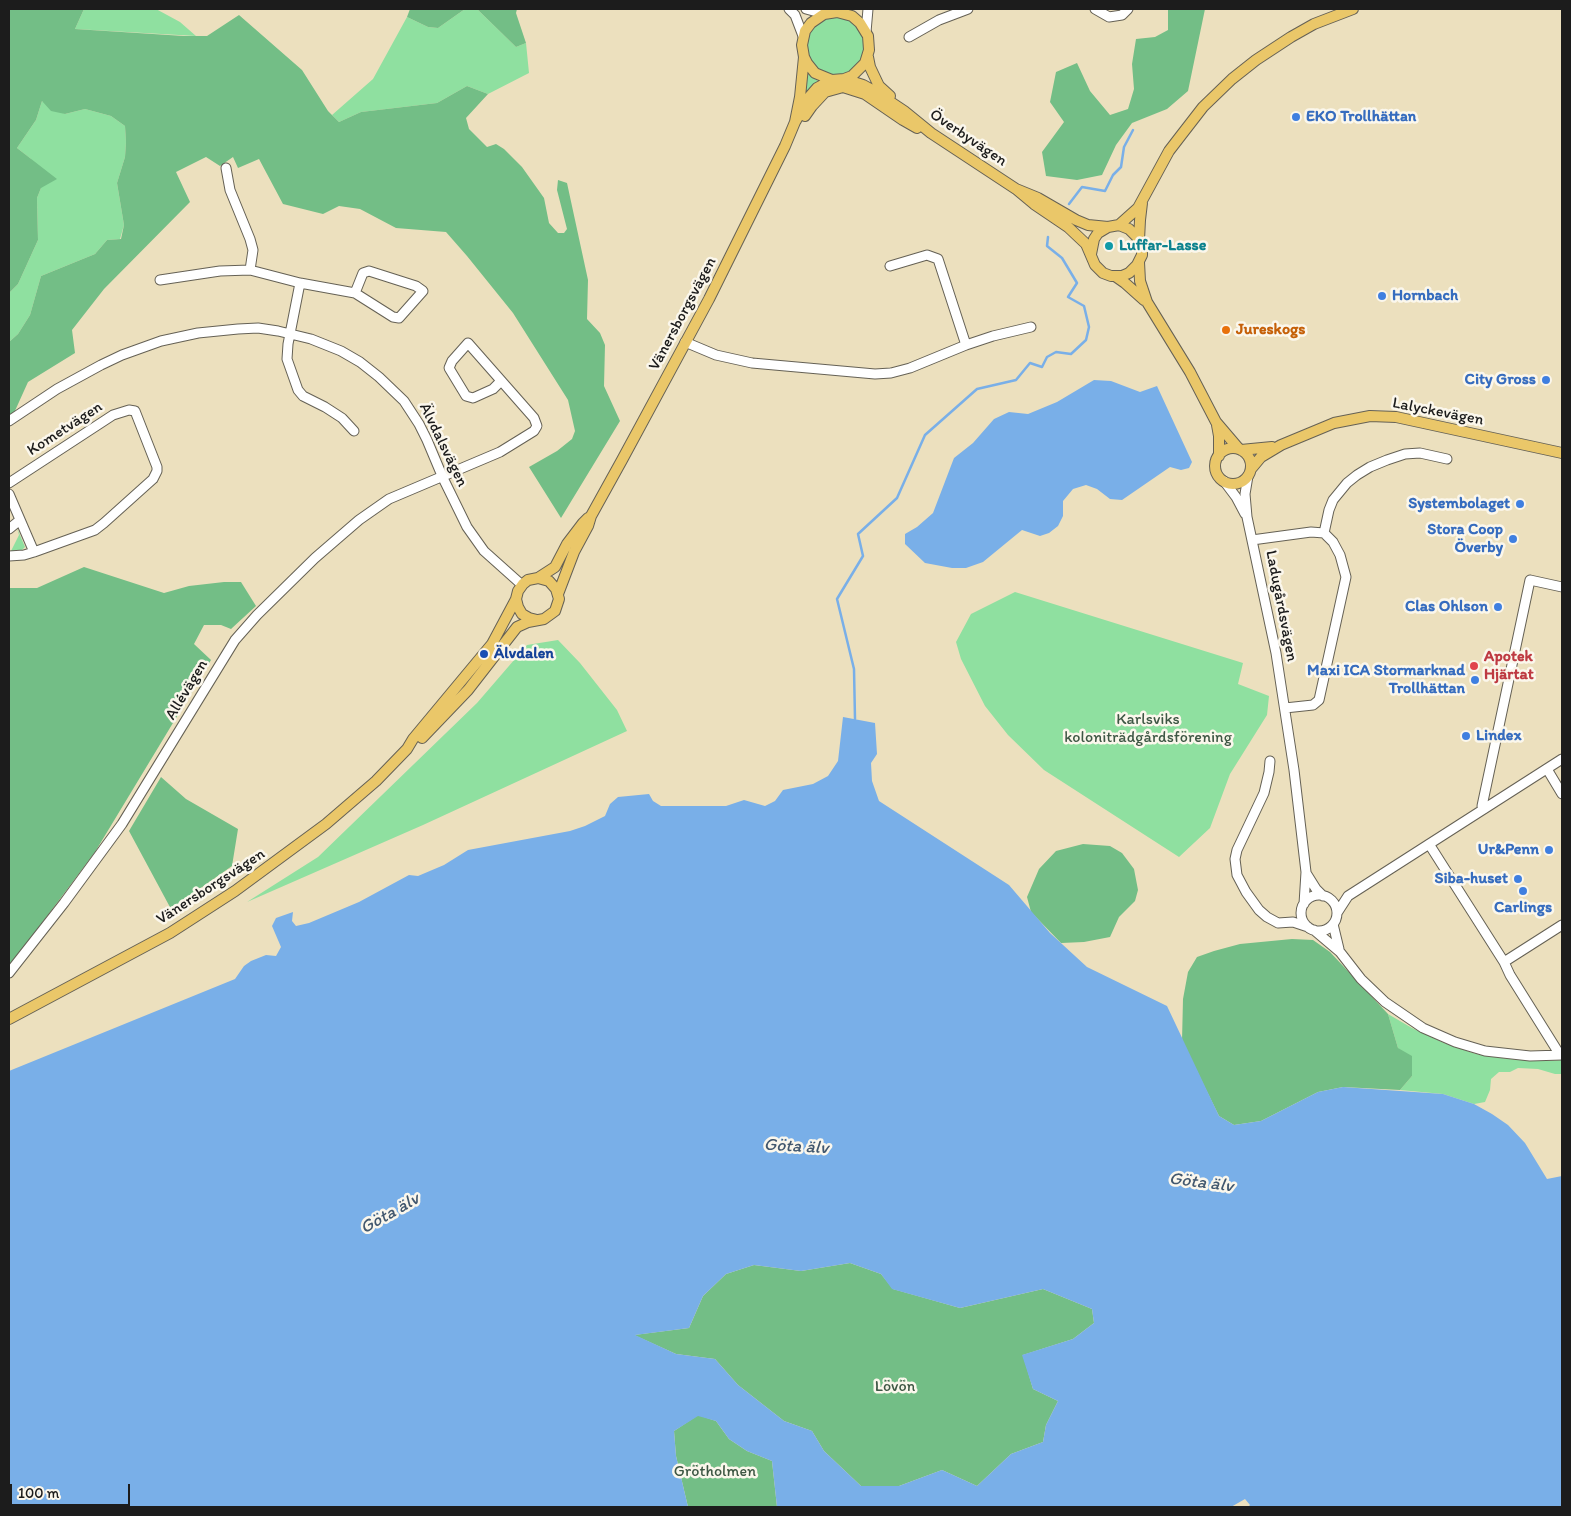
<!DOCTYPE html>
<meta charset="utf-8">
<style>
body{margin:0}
#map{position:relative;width:1571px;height:1516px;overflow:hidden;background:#ece0be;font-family:Itim,sans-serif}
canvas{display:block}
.frame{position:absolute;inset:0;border:10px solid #1c1c1c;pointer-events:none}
.scale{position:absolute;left:10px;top:1484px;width:120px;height:22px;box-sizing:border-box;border:2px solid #1c1c1c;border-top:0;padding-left:6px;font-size:15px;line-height:18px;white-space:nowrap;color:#1c1c1c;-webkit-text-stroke:4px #fbf7ec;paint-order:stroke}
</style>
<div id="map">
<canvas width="1571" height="1516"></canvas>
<div class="frame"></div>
<div class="scale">100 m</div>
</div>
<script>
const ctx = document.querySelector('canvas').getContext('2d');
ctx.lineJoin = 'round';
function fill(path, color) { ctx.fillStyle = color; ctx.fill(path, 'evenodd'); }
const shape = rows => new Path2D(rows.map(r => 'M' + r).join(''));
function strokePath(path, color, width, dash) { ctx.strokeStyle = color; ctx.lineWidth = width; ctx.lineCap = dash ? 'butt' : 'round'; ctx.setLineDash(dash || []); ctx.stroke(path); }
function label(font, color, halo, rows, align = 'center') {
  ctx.font = font + ' Itim,sans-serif'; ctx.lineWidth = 5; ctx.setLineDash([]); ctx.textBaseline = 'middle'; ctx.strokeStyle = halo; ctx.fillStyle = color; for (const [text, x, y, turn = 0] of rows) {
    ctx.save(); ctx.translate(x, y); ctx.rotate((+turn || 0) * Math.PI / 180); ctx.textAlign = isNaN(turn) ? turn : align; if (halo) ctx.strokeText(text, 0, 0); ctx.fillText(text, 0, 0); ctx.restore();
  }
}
fill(shape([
 [84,9,156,9,180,22,196,36,75,29],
 [465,9,477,9,516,47,526,43,529,73,488,94,467,86,437,103,361,112,339,122,332,115,373,79,407,17,428,27,438,28],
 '806 46a29 29 0 1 1 58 0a29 29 0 1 1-58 0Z',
 [807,73,818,81,810,88,804,97],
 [42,101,65,114,85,109,111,116,125,126,126,142,125,157,117,183,124,225,120,239,107,240,95,254,41,276,30,315,18,334,9,342,9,293,18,284,38,240,37,198,41,188,31,159,17,148,36,120],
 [17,528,25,547,21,551,10,553,19,535],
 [1015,592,1243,663,1238,684,1269,696,1267,715,1230,774,1210,828,1179,857,1044,770,1008,735,985,706,961,659,956,642,971,614],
 [558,640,580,663,617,710,627,731,423,825,247,902,318,857,477,703,527,645],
 [1388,1014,1412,1028,1444,1043,1476,1054,1509,1059,1545,1061,1562,1060,1562,1074,1555,1074,1538,1069,1518,1068,1510,1072,1499,1072,1491,1079,1490,1090,1485,1102,1474,1104,1443,1094,1400,1090,1412,1076,1398,1048]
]), '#8fe0a0');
fill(shape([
 [9,9,84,9,75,29,184,36,207,36,239,15,302,70,328,111,339,122,361,112,437,103,467,86,488,94,466,118,469,129,487,147,496,144,504,149,522,167,544,198,549,223,558,233,564,233,567,229,557,190,558,180,567,183,588,280,587,319,600,333,605,345,604,386,620,421,561,518,529,467,557,451,572,439,575,431,568,400,513,313,467,256,446,232,396,228,360,209,339,206,323,214,283,204,259,159,238,168,233,157,220,166,206,157,176,172,190,202,104,289,72,330,75,353,28,382,14,413,9,415,9,342,18,334,30,315,41,276,95,254,107,240,121,239,124,225,117,183,125,157,126,142,125,126,111,116,85,109,65,114,51,111,42,101,36,120,17,148,57,179,41,188,37,198,38,240,18,284,9,293],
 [410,9,465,9,438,28,428,27,407,17],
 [477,9,517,9,516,13,526,43,516,47],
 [1168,9,1205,9,1188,91,1167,109,1132,123,1116,145,1102,175,1077,180,1046,176,1042,152,1064,122,1050,102,1056,72,1077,63,1090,91,1110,115,1128,109,1134,89,1132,64,1136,39,1155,37,1168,30],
 [84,567,164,593,189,586,224,582,241,582,256,606,231,629,221,625,204,625,194,644,211,660,95,852,9,967,9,588,37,588],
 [161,777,186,799,238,829,232,866,171,909,129,831],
 [1083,844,1110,846,1122,853,1134,869,1138,890,1135,901,1119,917,1110,937,1084,942,1061,943,1031,912,1027,897,1039,869,1056,851],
 [1292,939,1313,940,1330,952,1388,1014,1398,1048,1412,1056,1412,1076,1400,1090,1343,1087,1318,1092,1261,1121,1234,1125,1219,1116,1182,1041,1183,999,1188,972,1197,957,1214,951,1240,944],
 [850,1263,881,1274,893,1289,960,1308,1043,1289,1092,1309,1094,1323,1073,1339,1023,1355,1033,1389,1058,1401,1046,1425,1043,1442,1011,1454,977,1486,942,1470,899,1486,861,1486,824,1451,812,1431,784,1421,738,1385,715,1359,676,1354,634,1335,689,1328,703,1296,726,1274,754,1265,801,1271],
 [698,1415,716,1421,729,1439,747,1451,772,1461,777,1507,688,1507,676,1456,674,1431]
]), '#73be86');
fill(shape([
 [1094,380,1111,381,1140,392,1157,386,1192,462,1189,468,1181,470,1170,467,1122,500,1110,499,1097,489,1086,485,1073,489,1063,501,1063,516,1058,526,1049,533,1040,536,1022,530,983,562,966,568,952,568,925,563,905,544,905,534,917,527,933,513,954,458,973,443,994,419,1009,412,1028,414,1057,402],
 [843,717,875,723,877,754,871,763,872,781,879,801,1009,885,1050,933,1087,967,1167,1006,1219,1116,1234,1125,1261,1121,1318,1092,1343,1087,1443,1094,1474,1104,1492,1114,1508,1125,1525,1143,1547,1179,1562,1176,1562,1507,1248,1507,1250,1505,1245,1499,1231,1507,777,1507,772,1461,747,1451,729,1439,716,1421,698,1416,674,1431,676,1456,688,1507,9,1507,9,1071,235,979,244,966,251,961,266,955,276,956,281,947,272,926,276,918,293,912,292,921,296,926,309,923,359,902,409,875,418,876,444,865,468,850,570,831,585,826,605,816,610,804,618,797,649,794,653,801,661,806,726,806,744,800,765,806,775,801,783,790,813,784,828,776,838,761],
 [850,1263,881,1274,892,1289,960,1308,1043,1289,1092,1309,1094,1323,1073,1339,1022,1355,1033,1389,1058,1401,1046,1425,1043,1442,1011,1454,977,1486,942,1470,899,1486,861,1486,824,1451,812,1431,784,1421,738,1385,715,1359,676,1354,635,1335,689,1328,703,1296,726,1274,754,1265,801,1271]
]), '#79afe8');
strokePath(shape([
 [1069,204,1082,187,1105,191,1113,175,1121,167,1124,147,1133,130],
 [855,719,854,669,837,599,863,556,858,534,897,498,925,435,977,389,1016,380,1030,363,1042,367,1047,357,1056,352,1071,354,1086,340,1089,327,1084,306,1068,297,1077,283,1062,258,1047,246,1048,237]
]), '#79afe8', 2.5);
const minor = shape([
 [789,9,795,15,803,36],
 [806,9,824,14],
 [1095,9,1109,17,1122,15,1128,9],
 [866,32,868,9],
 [909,37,939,20,968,9],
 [226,168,230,190,250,239,253,250,250,270],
 [890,266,927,255,938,259,966,345],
 [160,280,220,271,250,270,300,283,355,293,393,317,399,318,423,291,416,286,369,271,363,273,355,293],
 [300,283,288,344,287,359,298,390,303,396,325,407,342,418,354,431],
 [685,342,716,355,752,363,875,374,891,373,910,368,966,345,993,336,1031,327],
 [9,421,57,389,101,365,122,355,161,341,198,333,238,329,258,328,278,331,311,339,341,351,360,362,379,377,404,401,419,424,427,440,443,478,467,527,484,551,522,585],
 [1248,476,1245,494,1247,517,1276,653,1294,770,1306,872,1304,904],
 [1224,481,1236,497,1245,514],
 [9,483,113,415,129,410,135,411,157,467,157,471,153,479,104,523,95,530,34,552,24,555,9,556],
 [9,494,34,552],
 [9,529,20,520],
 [1252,540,1311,532,1324,533],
 [1285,708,1313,705,1319,700,1346,577,1340,555,1333,542,1324,533,1329,510,1333,500,1347,483,1357,475,1370,467,1387,460,1405,454,1420,453,1447,459],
 [1270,761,1269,772,1264,793,1237,850,1235,859,1237,875,1246,892,1259,910,1267,917,1278,923,1293,922,1308,927],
 [1547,769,1562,794],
 [1484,809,1482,806,1530,580,1562,587],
 [1429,844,1504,962,1510,975,1560,1055],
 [1306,873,1316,889,1323,896],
 '1301 913a18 18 0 1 1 36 0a18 18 0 1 1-36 0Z',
 [1337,913,1348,896,1562,759],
 [1333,924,1339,949],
 [1314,930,1340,952,1361,979,1385,1002,1423,1028,1455,1042,1485,1051,1530,1056,1562,1055],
 [1504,962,1562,925],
 [9,973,64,903,122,824,235,640,257,615,315,558,359,520,389,499,500,452,534,431,537,426,534,418,468,343,452,361,449,368,466,396,473,398,493,389,501,381]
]);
const major = shape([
 [804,57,807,63,815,73,832,80],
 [868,57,870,67,879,86,890,96],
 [844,79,863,85,874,91,904,111,931,133,1016,189,1034,204,1068,227,1086,244,1095,265,1103,273,1111,276,1122,276,1129,273,1137,265,1142,255,1142,247,1137,237,1129,229,1119,225,1108,227,1088,225,1076,220,1038,198,1016,189],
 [805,116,812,106,825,92,843,87,865,94,903,120,917,128],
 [1119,225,1138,208,1169,151,1179,138,1203,107,1232,79,1256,60,1291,37,1314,24,1353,9],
 [1139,240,1140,220,1142,203],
 [1091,254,1094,239,1098,233,1108,227],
 [1139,262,1140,281,1147,302,1190,372,1216,422,1239,449],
 [1115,276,1125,283,1144,300],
 [1217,425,1219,436,1219,456],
 '1215 466a18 18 0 1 1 36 0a18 18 0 1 1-36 0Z',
 [1241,450,1272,447],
 [1251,469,1261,457,1281,445,1334,423,1370,416,1396,417,1562,453],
 [538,578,555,567,567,544,583,523,588,518],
 [558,594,574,552,588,526,591,516,622,460,709,299,785,146,795,122,800,97,804,57,802,45,805,31,811,23,824,14,837,12,852,16,860,23,868,36,869,50,865,63,852,76,844,79,832,80,817,88,810,96,795,122],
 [422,738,468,690,517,627,528,622,544,619,555,611,559,599,556,589,549,581,538,578,528,580,523,584,518,591,516,599,518,607,522,614,529,618,537,620],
 [9,1019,170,933,235,891,326,824,376,781,407,749,413,739,492,644,516,599]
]);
strokePath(minor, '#656155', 11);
strokePath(major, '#656155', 12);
strokePath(minor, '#fff', 9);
strokePath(major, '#eac769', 10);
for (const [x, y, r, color] of [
 [1296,117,5,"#3f7fe0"],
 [1109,246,5,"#0f9aa8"],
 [1382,296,5,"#3f7fe0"],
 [1226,330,5,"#e8710a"],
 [1546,380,5,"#3f7fe0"],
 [1520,504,5,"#3f7fe0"],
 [1513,539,5,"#3f7fe0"],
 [1498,607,5,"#3f7fe0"],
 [484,654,5,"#1a4fb4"],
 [1474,666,5,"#e0444e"],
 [1475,680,5,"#3f7fe0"],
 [1466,736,5,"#3f7fe0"],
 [1549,850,5,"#3f7fe0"],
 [1518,879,5,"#3f7fe0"],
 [1523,891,5,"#3f7fe0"]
]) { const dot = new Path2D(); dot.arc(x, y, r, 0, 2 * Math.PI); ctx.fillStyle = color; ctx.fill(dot); strokePath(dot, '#fbf7ec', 2); }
label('bold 16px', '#366cbe', '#fbf7ec', [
 ["EKO Trollhättan",1306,117,"left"],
 ["Hornbach",1392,296,"left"],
 ["City Gross",1536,380],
 ["Systembolaget",1510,504],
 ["Stora Coop",1503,530],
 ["Överby",1503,548],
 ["Clas Ohlson",1488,607],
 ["Maxi ICA Stormarknad",1465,671],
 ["Trollhättan",1465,689],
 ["Lindex",1476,736,"left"],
 ["Ur&Penn",1539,850],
 ["Siba-huset",1508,879],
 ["Carlings",1523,908,"center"]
], 'right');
label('16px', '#1c1c1c', '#fbf7ec', [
 ["Överbyvägen",968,138,34],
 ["Vänersborgsvägen",683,314,-62],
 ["Lalyckevägen",1438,412,11],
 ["Kometvägen",65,429,-33],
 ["Älvdalsvägen",443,445,64],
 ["Ladugårdsvägen",1281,606,79],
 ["Allévägen",187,690,-59],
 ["Vänersborgsvägen",211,887,-33]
]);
label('bold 16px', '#0d838f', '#fbf7ec', [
 ["Luffar-Lasse",1119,246]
], 'left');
label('bold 16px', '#c56008', '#fbf7ec', [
 ["Jureskogs",1236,330]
], 'left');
label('bold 16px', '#164399', '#fbf7ec', [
 ["Älvdalen",494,654]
], 'left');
label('bold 16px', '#be3a42', '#fbf7ec', [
 ["Apotek",1484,657],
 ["Hjärtat",1484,675]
], 'left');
label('16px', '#3e5744', '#fbf7ec', [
 ["Karlsviks",1148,720],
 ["koloniträdgårdsförening",1148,738],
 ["Lövön",895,1387],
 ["Grötholmen",715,1472]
]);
label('italic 18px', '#41576e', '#fbf7ec', [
 ["Göta älv",796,1147,3],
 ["Göta älv",1201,1183,7],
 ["Göta älv",390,1214,-30]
]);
</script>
